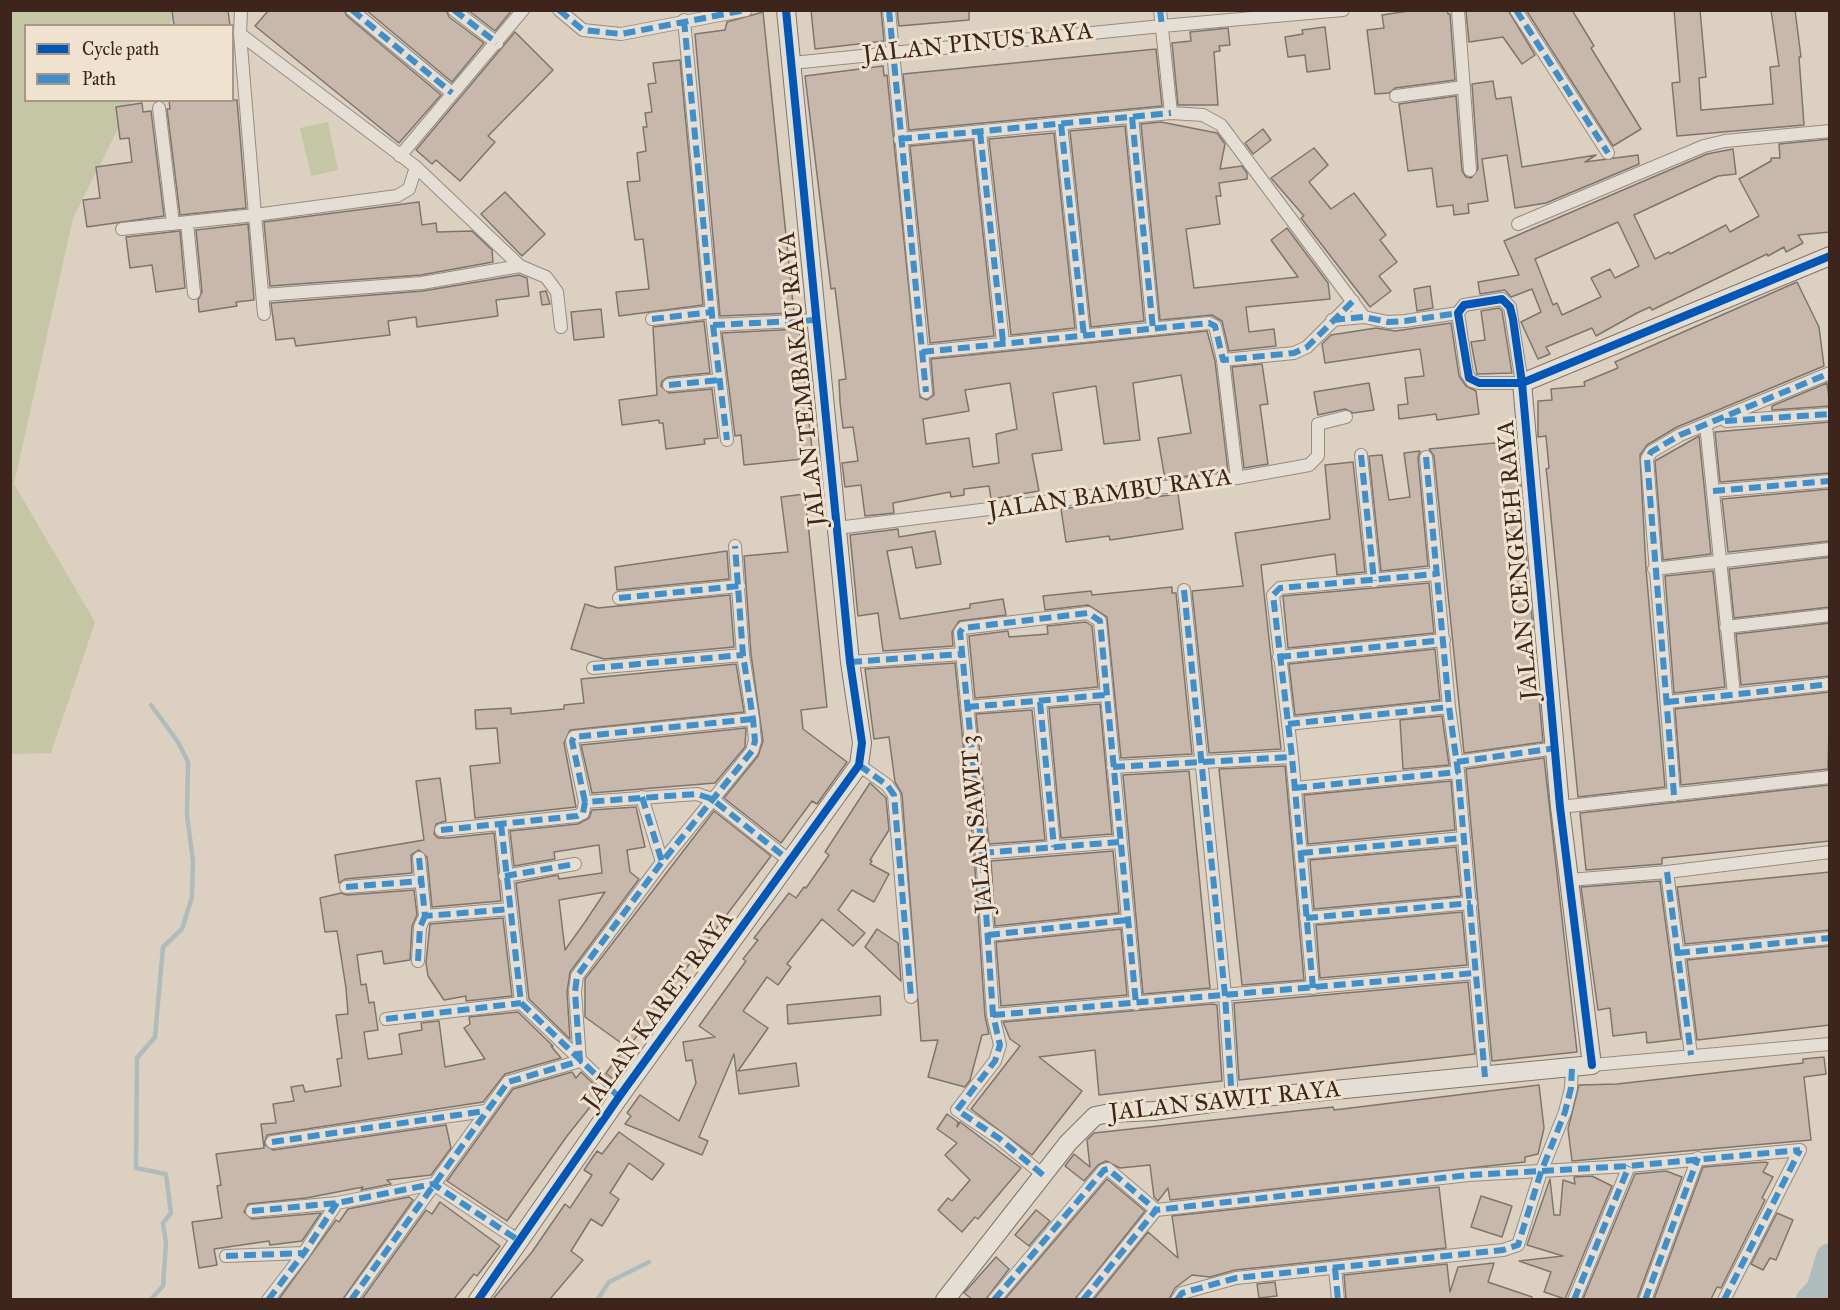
<!DOCTYPE html>
<style>
body{margin:0}
#map{position:relative;width:1840px;height:1310px;overflow:hidden;background:#dcd1c0;font-family:"IM FELL Great Primer",serif}
canvas{display:block}
.frame{position:absolute;inset:0;border:12px solid #3d251c;pointer-events:none}
.legend{position:absolute;left:24px;top:24px;width:210px;height:78px;box-sizing:border-box;background:#efe3cf;border:2px solid #a89787;margin:0;padding:8px 10px;list-style:none;font-size:18px;color:#3d251c}
.legend li{display:flex;align-items:center;gap:12px;height:30px}
.legend b{width:30px;border:2px solid #a89787}
</style>
<div id="map">
<canvas width="1840" height="1310"></canvas>
<div class="frame"></div>
<ul class="legend">
<li><b style="height:8px;background:#0057b8"></b>Cycle path</li>
<li><b style="height:8px;background:#3f8fca"></b>Path</li>
</ul>
</div>
<script>
const ctx = document.querySelector('canvas').getContext('2d');
ctx.lineJoin = 'round';
function fill(path, color) { ctx.fillStyle = color; ctx.fill(path, 'evenodd'); }
const shape = rows => new Path2D(rows.map(r => 'M' + r).join(''));
function strokePath(path, color, width, dash) { ctx.strokeStyle = color; ctx.lineWidth = width; ctx.lineCap = dash ? 'butt' : 'round'; ctx.setLineDash(dash || []); ctx.stroke(path); }
function label(font, color, halo, rows, align = 'center') {
  ctx.font = font + ' "IM FELL Great Primer",serif'; ctx.lineWidth = 6; ctx.setLineDash([]); ctx.textBaseline = 'middle'; ctx.strokeStyle = halo; ctx.fillStyle = color; for (const [text, x, y, turn = 0] of rows) {
    ctx.save(); ctx.translate(x, y); ctx.rotate((+turn || 0) * Math.PI / 180); ctx.textAlign = isNaN(turn) ? turn : align; if (halo) ctx.strokeText(text, 0, 0); ctx.fillText(text, 0, 0); ctx.restore();
  }
}
fill(shape([
 [10,11,177,11,169,25,26,26,26,100,132,101,73,218,14,484,95,622,51,753,11,754],
 [328,122,338,170,311,176,300,128]
]), '#c4c6a6');
strokePath(shape([
 [150,1300,163,1286,166,1243,163,1223,171,1213,166,1174,136,1168,137,1058,155,1037,163,947,182,929,192,897,193,861,187,815,188,762,178,742,151,705],
 [597,1300,609,1282,649,1262]
]), '#aebdbb', 4.5);
strokePath(shape([
 [1810,1300,1820,1290,1830,1257]
]), '#aebdbb', 28);
const building = shape([
 [172,10,228,10,230,26,174,26,172,10],
 [269,10,344,10,347,16,441,95,399,143,255,26,269,10],
 [366,10,446,10,449,17,484,43,452,82,366,10],
 [468,10,512,10,495,31,468,10],
 [811,10,881,10,884,41,815,49,811,10],
 [897,10,969,10,969,20,899,26,897,10],
 [1415,10,1447,10,1448,14,1450,14,1455,80,1395,88,1389,93,1375,94,1367,30,1384,28,1382,15,1415,10],
 [1508,10,1535,55,1522,64,1503,37,1469,42,1466,11,1508,10],
 [1526,10,1572,10,1594,46,1591,48,1641,129,1613,146,1526,10],
 [1674,10,1700,10,1706,77,1699,78,1701,110,1773,104,1770,67,1779,66,1771,10,1795,10,1801,57,1799,57,1804,125,1677,136,1672,83,1680,82,1674,10],
 [763,12,794,313,720,316,695,34,725,30,727,22,763,12],
 [1325,27,1330,69,1307,72,1305,55,1288,57,1285,37,1303,34,1302,30,1325,27],
 [1228,28,1230,45,1219,46,1220,51,1214,52,1218,105,1178,105,1172,43,1191,41,1190,32,1228,28],
 [515,32,553,70,488,136,495,142,460,181,436,160,432,164,416,150,515,32],
 [1156,49,1162,106,909,130,903,74,1156,49],
 [680,60,703,305,619,316,616,292,649,289,643,239,635,240,627,182,640,181,637,153,646,151,643,127,647,127,645,113,652,112,648,84,656,83,653,63,680,60],
 [883,66,884,76,887,75,920,397,927,400,934,395,931,359,1207,331,1215,361,1228,471,1165,479,1158,438,1191,433,1181,375,1133,383,1140,440,1104,444,1096,386,1053,393,1062,450,1032,454,1039,491,991,499,989,486,964,489,964,495,951,497,950,492,893,503,894,513,865,516,861,485,845,487,842,463,858,461,853,427,843,428,840,402,839,380,846,379,835,288,831,289,805,76,883,66],
 [1010,383,1017,429,996,434,999,463,973,467,969,438,926,444,923,419,969,411,965,390,1010,383],
 [1493,81,1496,99,1511,97,1522,167,1596,155,1585,162,1638,155,1639,164,1546,203,1515,208,1507,155,1482,159,1488,201,1468,204,1469,213,1454,215,1453,205,1437,207,1432,168,1408,171,1399,104,1456,96,1462,171,1466,177,1471,178,1478,169,1472,84,1493,81],
 [169,100,237,100,246,208,180,215,167,109,170,109,169,100],
 [142,103,143,112,151,111,164,216,87,227,83,200,100,198,96,167,132,162,129,138,120,139,116,107,142,103],
 [1161,122,1217,133,1225,144,1220,169,1242,166,1247,173,1247,179,1219,183,1221,196,1216,196,1220,224,1186,229,1194,288,1298,277,1271,240,1287,228,1328,283,1330,299,1246,307,1249,332,1274,329,1276,346,1229,351,1222,321,1212,315,1160,320,1141,124,1161,122],
 [1125,126,1144,321,1091,327,1070,131,1125,126],
 [1263,129,1271,140,1253,154,1245,143,1263,129],
 [1054,133,1075,328,1011,335,989,139,1054,133],
 [1830,139,1830,232,1798,235,1803,243,1786,252,1784,247,1768,256,1767,254,1652,310,1650,307,1637,313,1596,336,1592,328,1546,347,1550,354,1538,359,1521,322,1541,312,1532,289,1511,297,1505,290,1480,294,1478,282,1519,275,1504,241,1707,154,1733,149,1736,174,1718,176,1634,215,1655,259,1669,252,1670,254,1726,225,1730,232,1759,216,1739,179,1771,161,1771,158,1780,158,1779,144,1830,139],
 [1618,222,1639,266,1615,278,1610,269,1591,278,1601,297,1562,315,1557,303,1553,305,1535,259,1618,222],
 [973,140,994,336,930,343,910,146,973,140],
 [1314,148,1328,165,1309,182,1331,209,1354,193,1386,235,1380,240,1397,262,1379,276,1391,291,1370,307,1301,218,1304,216,1271,178,1314,148],
 [505,192,545,234,522,256,481,214,505,192],
 [419,202,422,225,436,223,437,232,472,231,492,250,493,262,421,275,270,286,264,222,419,202],
 [248,224,254,300,236,302,237,306,199,312,198,300,202,292,196,230,248,224],
 [180,231,185,288,156,292,152,265,130,268,126,237,180,231],
 [519,275,527,278,529,296,496,300,498,316,417,327,416,317,388,321,390,335,296,346,294,338,276,340,271,303,423,291,519,275],
 [1797,282,1819,327,1824,366,1677,427,1647,445,1640,455,1646,569,1665,787,1578,797,1547,476,1546,469,1549,468,1546,436,1538,437,1538,401,1552,400,1551,389,1585,386,1584,382,1618,368,1615,362,1797,282],
 [1430,286,1433,308,1417,311,1414,289,1430,286],
 [546,291,550,304,542,305,540,292,546,291],
 [1499,308,1502,311,1512,373,1477,374,1471,342,1485,340,1481,311,1499,308],
 [601,309,604,337,574,340,571,312,601,309],
 [704,321,710,373,668,377,662,381,661,386,669,393,712,389,718,438,704,439,705,444,666,449,663,423,659,423,659,420,622,425,619,400,657,395,653,327,704,321],
 [1451,323,1459,376,1466,386,1476,391,1479,414,1437,420,1436,414,1399,419,1398,405,1408,404,1405,378,1424,376,1420,349,1325,363,1322,344,1331,335,1376,328,1395,331,1451,323],
 [799,329,813,458,744,465,741,435,735,436,722,333,799,329],
 [1262,364,1268,404,1260,405,1268,464,1244,468,1232,367,1262,364],
 [1369,383,1374,410,1353,413,1345,409,1318,415,1314,392,1369,383],
 [1827,383,1830,406,1772,410,1772,406,1827,383],
 [1830,422,1830,473,1720,482,1715,432,1830,422],
 [1699,436,1711,554,1663,560,1655,461,1699,436],
 [1516,441,1543,742,1464,753,1434,456,1429,449,1516,441],
 [1420,451,1418,458,1428,566,1381,571,1369,456,1382,455,1389,500,1410,497,1404,453,1420,451],
 [1353,462,1365,572,1337,575,1335,554,1261,565,1281,749,1209,753,1192,591,1243,586,1235,533,1330,519,1325,465,1353,462],
 [1830,489,1830,541,1728,552,1722,499,1830,489],
 [805,494,827,707,801,710,803,729,847,762,817,804,812,801,781,843,724,798,758,756,763,741,751,654,744,556,788,552,781,497,805,494],
 [1178,494,1183,529,1110,540,1109,536,1066,542,1061,509,1178,494],
 [898,529,899,537,935,531,941,564,916,568,912,547,887,551,900,619,970,608,970,604,1003,599,1006,615,959,621,952,632,953,646,883,651,878,613,858,616,850,535,898,529],
 [727,551,729,579,617,590,615,567,727,551],
 [1830,557,1830,607,1734,618,1729,569,1830,557],
 [1713,571,1725,687,1674,693,1665,576,1713,571],
 [1429,583,1434,633,1288,648,1283,596,1429,583],
 [1172,587,1172,593,1176,593,1192,754,1121,758,1107,617,1088,605,1045,610,1043,596,1091,591,1092,595,1172,587],
 [730,595,734,647,604,659,571,649,585,604,598,608,730,595],
 [1086,622,1092,626,1098,687,975,698,969,636,1008,631,1009,637,1048,634,1047,626,1086,622],
 [1830,623,1830,676,1741,685,1736,634,1830,623],
 [1435,649,1440,700,1295,715,1289,664,1435,649],
 [955,663,974,854,985,1016,989,1034,982,1035,970,1080,965,1087,928,1077,938,1040,921,1041,902,794,895,782,889,737,874,739,865,669,955,663],
 [736,664,744,712,570,730,564,743,576,807,475,818,470,766,500,763,497,728,476,729,475,710,511,708,511,714,564,709,564,705,584,703,581,679,736,664],
 [1830,692,1828,769,1681,785,1675,709,1830,692],
 [1100,704,1112,834,1061,838,1049,708,1100,704],
 [1032,710,1045,840,989,844,976,714,1032,710],
 [1442,716,1449,765,1403,769,1400,720,1442,716],
 [746,728,745,747,715,783,592,793,581,745,746,728],
 [1544,758,1577,1052,1492,1061,1466,769,1544,758],
 [1285,766,1304,980,1242,985,1219,769,1285,766],
 [1189,771,1210,988,1143,994,1123,775,1189,771],
 [440,778,446,821,436,824,434,834,438,838,448,838,494,833,501,901,432,907,427,857,419,850,411,855,412,873,345,879,339,883,335,855,424,840,416,781,440,778],
 [1451,781,1455,830,1308,844,1304,795,1451,781],
 [870,783,886,798,889,830,870,860,872,861,870,864,889,874,874,902,852,890,838,910,865,933,853,946,822,919,787,964,791,967,778,985,767,977,743,1011,768,1028,738,1071,796,1063,799,1086,739,1094,734,1054,699,1137,708,1141,702,1155,625,1124,631,1116,627,1113,640,1095,679,1121,696,1083,692,1060,686,1061,683,1042,715,1037,699,1026,746,961,743,959,758,940,754,938,789,893,796,898,804,887,806,888,829,855,825,852,870,783],
 [1829,785,1830,841,1662,858,1662,864,1586,870,1580,813,1829,785],
 [636,807,645,847,627,850,630,872,639,879,570,972,567,992,570,1039,529,999,516,883,558,875,559,879,602,873,599,845,554,852,555,859,514,866,510,831,578,824,589,818,592,810,636,807],
 [605,892,585,922,565,950,559,900,605,892],
 [714,811,771,856,682,974,690,980,650,1035,642,1029,628,1048,585,1017,585,979,714,811],
 [1456,847,1461,896,1314,909,1310,860,1456,847],
 [1113,851,1119,913,995,926,991,861,1113,851],
 [1830,872,1830,930,1685,944,1677,887,1830,872],
 [1660,881,1681,1039,1647,1043,1646,1032,1613,1036,1610,1008,1598,1010,1581,887,1660,881],
 [414,890,417,915,412,926,410,960,384,964,382,951,357,955,361,985,366,984,369,1003,374,1002,378,1030,364,1032,368,1059,402,1054,399,1034,422,1030,421,1023,439,1021,445,1067,485,1059,464,1028,470,1024,469,1017,518,1012,553,1046,551,1046,561,1058,505,1074,483,1102,267,1135,264,1144,273,1150,446,1125,451,1148,431,1175,387,1180,391,1184,361,1190,363,1187,306,1198,248,1204,244,1212,252,1219,321,1213,302,1241,270,1245,269,1241,214,1249,217,1265,199,1268,192,1222,222,1218,217,1186,221,1185,216,1154,264,1148,261,1124,276,1123,273,1104,294,1101,291,1087,303,1085,305,1092,341,1086,337,1059,342,1058,336,1015,348,1014,346,988,337,931,325,932,320,898,341,893,347,895,414,890],
 [1462,912,1467,965,1320,978,1316,925,1462,912],
 [503,918,512,996,466,1001,466,996,444,1000,428,976,426,963,430,924,503,918],
 [877,929,898,943,901,981,865,947,877,929],
 [1121,929,1127,995,1001,1006,996,942,1121,929],
 [1830,946,1830,1025,1697,1040,1687,960,1830,946],
 [1468,982,1475,1054,1239,1080,1234,1003,1468,982],
 [880,996,881,1015,788,1024,787,1005,880,996],
 [1212,1004,1217,1005,1222,1081,1099,1095,1095,1050,1039,1057,1082,1091,1032,1155,971,1109,1020,1046,1010,1039,1003,1022,1212,1004],
 [624,1049,634,1057,616,1082,606,1073,624,1049],
 [1824,1057,1826,1074,1804,1077,1811,1140,1572,1161,1568,1129,1579,1085,1617,1084,1803,1063,1803,1059,1824,1057],
 [572,1072,576,1078,581,1072,602,1092,567,1136,507,1221,447,1181,513,1089,572,1072],
 [1539,1085,1544,1128,1538,1154,1525,1157,1525,1162,1170,1200,1168,1188,1158,1201,1154,1197,1150,1165,1120,1168,1106,1161,1098,1165,1084,1181,1065,1166,1074,1154,1090,1167,1087,1140,1094,1133,1333,1107,1334,1110,1539,1085],
 [947,1114,958,1122,957,1127,960,1122,1021,1168,978,1219,975,1217,962,1232,938,1210,948,1198,952,1201,970,1180,945,1155,957,1143,937,1129,947,1114],
 [619,1132,664,1164,652,1180,629,1163,610,1193,619,1199,602,1226,591,1219,571,1251,583,1260,550,1299,493,1299,532,1252,565,1204,570,1208,592,1175,584,1170,597,1151,602,1154,619,1132],
 [1765,1162,1768,1163,1763,1172,1773,1177,1762,1198,1765,1200,1721,1288,1717,1287,1711,1299,1654,1299,1703,1167,1765,1162],
 [1666,1171,1682,1177,1637,1299,1583,1299,1635,1174,1666,1171],
 [1592,1176,1612,1186,1565,1299,1544,1292,1551,1272,1519,1261,1563,1256,1527,1245,1550,1179,1554,1215,1560,1215,1563,1180,1575,1184,1574,1177,1592,1176],
 [1107,1179,1145,1211,1075,1299,1005,1299,1107,1179],
 [1439,1187,1446,1248,1235,1270,1210,1277,1192,1275,1175,1288,1169,1299,1094,1299,1148,1232,1178,1258,1172,1216,1439,1187],
 [1481,1196,1512,1206,1502,1237,1471,1227,1481,1196],
 [409,1197,413,1200,343,1299,279,1299,336,1220,339,1222,348,1209,409,1197],
 [440,1202,500,1246,477,1276,474,1274,454,1299,362,1299,426,1210,432,1214,440,1202],
 [1036,1210,1050,1221,1029,1246,1015,1235,1036,1210],
 [1777,1213,1793,1220,1776,1260,1770,1258,1763,1270,1751,1264,1777,1213],
 [996,1257,1009,1269,986,1299,972,1299,964,1293,996,1257],
 [1494,1263,1488,1282,1532,1297,1532,1299,1346,1299,1344,1275,1447,1264,1450,1292,1458,1267,1494,1263],
 [1275,1282,1277,1296,1259,1298,1257,1284,1275,1282]
]);
fill(building, '#c8b8ab');
strokePath(building, '#7e756c', 1.5);
const street = shape([
 [241,10,240,34,416,167,520,266,546,277,557,292,561,327],
 [352,10,452,93],
 [454,10,497,43],
 [559,10,583,30,621,34,746,10],
 [889,10,926,392],
 [1160,10,1171,113,1203,115,1221,125,1364,317],
 [1458,10,1470,170],
 [1516,10,1608,153],
 [684,20,713,325,727,440],
 [240,34,255,215,397,196,409,189,416,167],
 [792,63,1162,26,1343,10],
 [1396,96,1464,87],
 [159,108,173,224],
 [1132,117,1153,329],
 [1061,124,1084,336],
 [980,132,1003,342],
 [900,139,1171,113],
 [400,156,523,10],
 [187,223,194,293],
 [1518,224,1704,146,1725,141,1830,131],
 [122,229,255,215,264,314],
 [263,295,422,283,520,266],
 [1502,299,1510,307,1522,383,1479,383,1472,381,1467,374,1458,313,1464,305,1502,299],
 [652,319,712,312],
 [1332,320,1364,317,1388,322,1405,321,1458,313],
 [713,325,817,320],
 [922,352,1209,323,1215,326,1223,360,1237,478],
 [1223,360,1294,353,1307,347,1353,301],
 [669,385,720,380],
 [1726,421,1830,414],
 [1706,425,1734,694],
 [1361,455,1374,581],
 [1426,457,1449,707,1458,772,1485,1077],
 [1713,491,1830,481],
 [837,528,1237,478,1309,465,1318,456,1318,424,1346,417],
 [1654,569,1830,549],
 [1184,590,1225,995,1232,1100],
 [619,598,739,586],
 [1726,627,1830,615],
 [1279,657,1444,640],
 [850,662,962,654],
 [593,668,743,655],
 [1040,702,1054,847],
 [1667,702,1830,684],
 [967,707,1105,695],
 [1288,724,1449,707],
 [1457,762,1556,748],
 [859,765,887,785,894,795,911,997],
 [1113,767,1292,757],
 [1295,788,1458,772],
 [1674,795,1647,459,1651,452,1680,435,1830,373],
 [642,797,662,862],
 [585,802,572,741,574,737,753,719],
 [1560,807,1830,777],
 [501,824,521,1003,619,1097],
 [441,830,577,816,583,813,585,802,697,794,712,799,791,862],
 [982,853,1119,842],
 [1301,853,1463,838],
 [419,858,425,916,510,909],
 [1667,872,1691,1055],
 [505,876,575,864],
 [1569,880,1667,872,1830,852],
 [346,887,421,881],
 [1306,918,1471,903],
 [988,935,1127,920],
 [1678,953,1830,938],
 [418,961,420,927,425,916],
 [1313,988,1292,757,1273,595,1280,588,1436,574],
 [993,1015,1475,973],
 [386,1019,521,1003],
 [1592,1065,1830,1044],
 [272,1142,485,1111],
 [1043,1175,1000,1139,957,1110,995,1061,1000,1045,993,1015,982,853,960,632,963,628,1088,613,1100,621,1136,1004],
 [252,1211,337,1203,433,1184,521,1242],
 [226,1256,304,1253,337,1203],
 [1335,1268,1338,1300],
 [268,1300,304,1253],
 [351,1300,508,1082,580,1061,575,992,577,976,662,862,752,751,755,741,753,719,743,655,735,546],
 [994,1300,1104,1170,1108,1169,1156,1210],
 [1083,1300,1156,1210,1469,1175,1629,1166,1800,1150],
 [1177,1300,1182,1293,1236,1278,1503,1250,1518,1245,1541,1172,1565,1112,1571,1088,1572,1067],
 [1574,1300,1629,1166],
 [1645,1300,1698,1158],
 [1724,1300,1800,1150]
]);
const secondary = shape([
 [478,1300,619,1097,859,765,862,743,850,662,786,10],
 [945,1300,1068,1143,1095,1116,1110,1113,1154,1111,1232,1100,1592,1065,1560,807,1522,383,1830,256]
]);
strokePath(street, '#968c81', 14);
strokePath(secondary, '#7e756c', 20);
strokePath(street, '#e4ded5', 12);
strokePath(secondary, '#e4ded5', 18);
strokePath(shape([
 [352,10,452,93],
 [454,10,497,43],
 [559,10,583,30,621,34,746,10],
 [889,10,926,392],
 [1160,10,1162,26],
 [1516,10,1608,153],
 [684,20,713,325,727,440],
 [1132,117,1153,329],
 [1061,124,1084,336],
 [980,132,1003,342],
 [900,139,1171,113],
 [652,319,712,312],
 [1333,320,1364,317,1388,322,1405,321,1458,313,1461,308],
 [713,325,817,320],
 [922,352,1209,323,1215,326,1223,360,1294,353,1307,347,1353,301],
 [669,385,720,380],
 [1725,421,1830,414],
 [1361,455,1374,581],
 [1426,457,1449,707,1458,772,1485,1077],
 [1713,491,1830,481],
 [1184,590,1225,995,1232,1100],
 [619,598,739,586],
 [1279,657,1444,640],
 [850,662,962,654],
 [593,668,743,655],
 [1040,702,1054,847],
 [1667,702,1830,684],
 [967,707,1105,695],
 [1288,724,1449,707],
 [1457,762,1556,748],
 [859,765,887,785,894,795,911,997],
 [1113,767,1292,757],
 [1295,788,1458,772],
 [1674,795,1647,459,1651,452,1680,435,1830,373],
 [642,797,662,862],
 [585,802,572,741,574,737,753,719],
 [501,824,521,1003,619,1097],
 [441,830,577,816,583,813,585,802,697,794,712,799,791,862],
 [982,853,1119,842],
 [1301,853,1463,838],
 [419,858,425,916,510,909],
 [1667,872,1691,1055],
 [505,876,575,864],
 [346,887,421,881],
 [1306,918,1471,903],
 [988,935,1127,920],
 [1678,953,1830,938],
 [418,961,420,927,425,916],
 [1313,988,1292,757,1273,595,1280,588,1436,574],
 [993,1015,1475,973],
 [386,1019,521,1003],
 [272,1142,485,1111],
 [1043,1175,1000,1139,957,1110,995,1061,1000,1045,993,1015,982,853,960,632,963,628,1088,613,1100,621,1136,1004],
 [252,1211,337,1203,433,1184,521,1242],
 [226,1256,304,1253,337,1203],
 [1335,1268,1338,1300],
 [268,1300,304,1253],
 [351,1300,508,1082,580,1061,575,992,577,976,662,862,752,751,755,741,753,719,743,655,735,546],
 [994,1300,1104,1170,1108,1169,1156,1210],
 [1083,1300,1156,1210,1469,1175,1629,1166,1800,1150],
 [1177,1300,1182,1293,1236,1278,1503,1250,1518,1245,1541,1172,1565,1112,1571,1088,1572,1067],
 [1574,1300,1629,1166],
 [1645,1300,1698,1158],
 [1724,1300,1800,1150]
]), '#3f8fca', 6, [12, 6]);
strokePath(shape([
 [1592,1065,1560,807,1522,383,1513,319,1510,307,1502,299,1464,305,1458,313,1469,378,1479,383,1522,383,1830,256],
 [478,1300,619,1097,859,765,862,743,850,662,786,10]
]), '#0057b8', 8);
label('24px', '#3d251c', '#efe3cf', [
 ["JALAN PINUS RAYA",978,44,-6],
 ["JALAN TEMBAKAU RAYA",803,379,-96],
 ["JALAN BAMBU RAYA",1110,495,-8],
 ["JALAN CENGKEH RAYA",1519,560,-95],
 ["JALAN SAWIT 3",978,824,-95],
 ["JALAN KARET RAYA",659,1011,-54],
 ["JALAN SAWIT RAYA",1225,1102,-6]
]);
</script>
